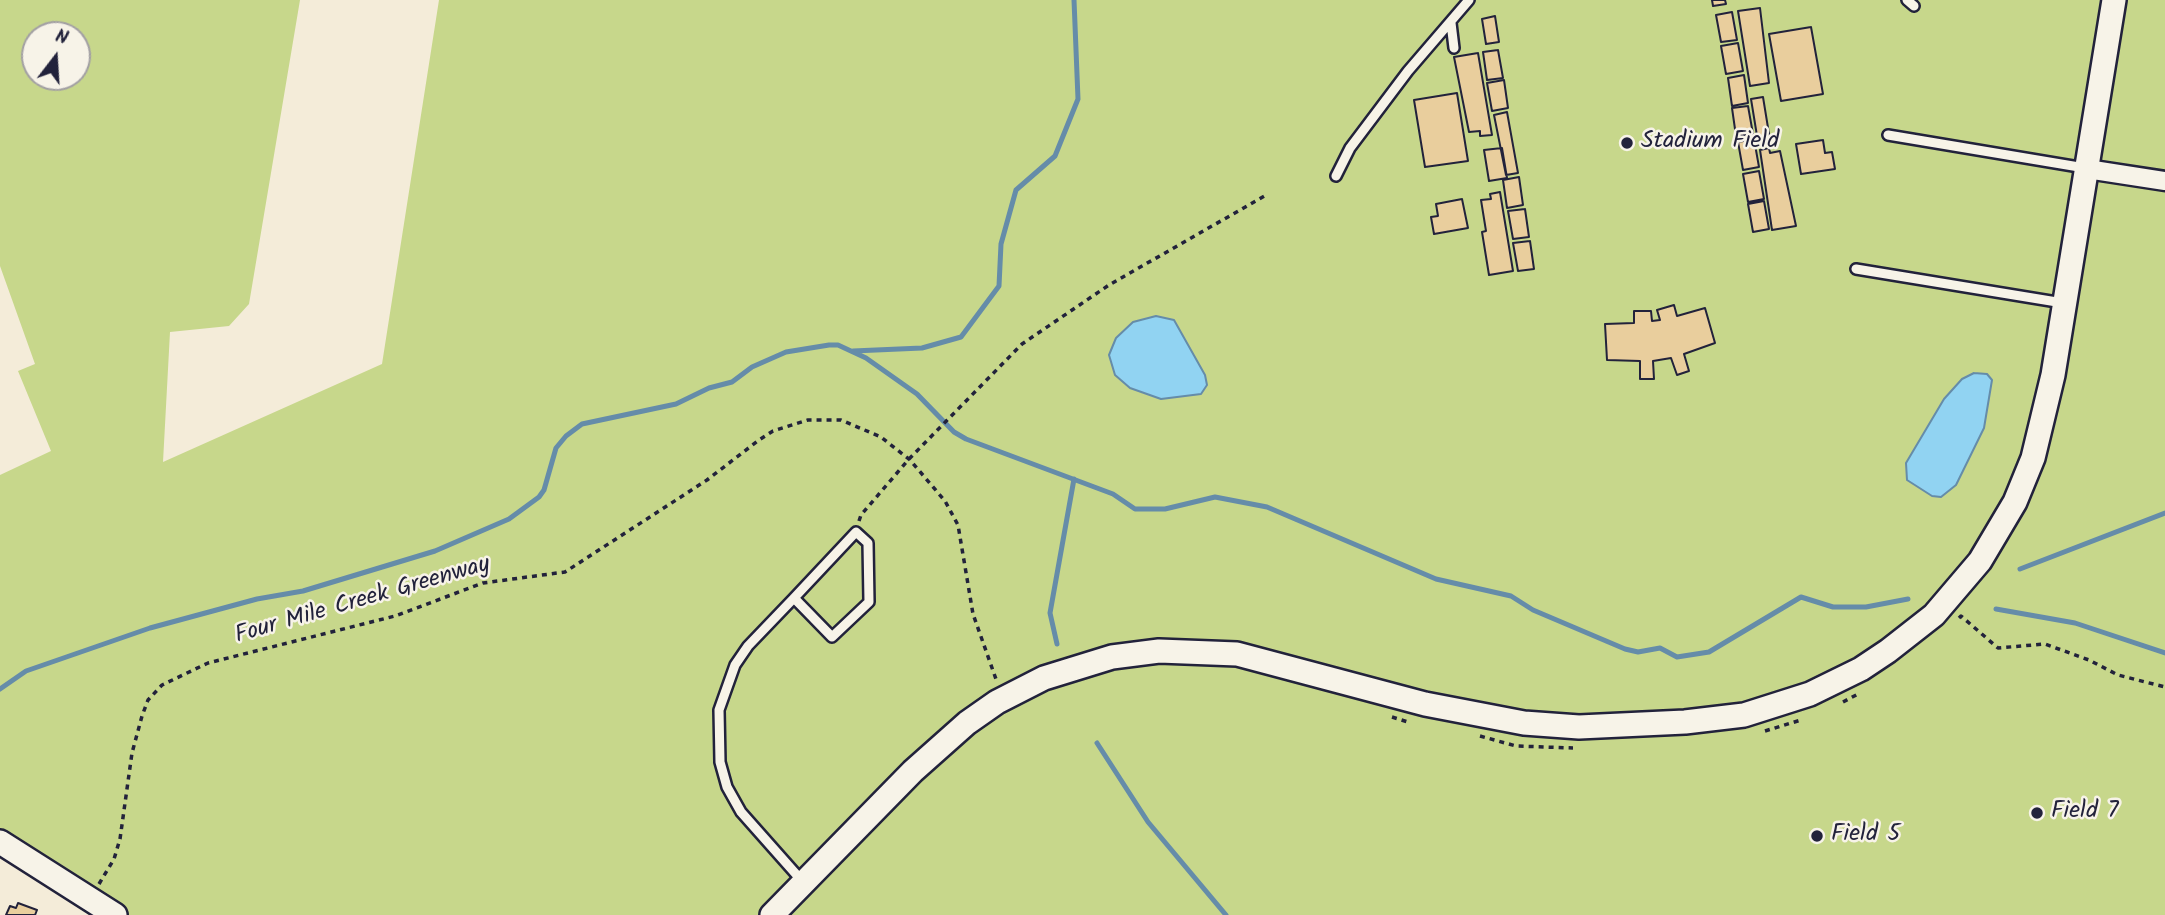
<!DOCTYPE html>
<style>
body{margin:0}
#map{position:relative;width:2165px;height:915px;overflow:hidden;background:#f4ecd9;font-family:Kalam,sans-serif}
canvas{display:block}
.north{position:absolute;left:21px;top:21px;width:70px;height:70px;box-sizing:border-box;background:#f7f3e8;border:2px solid #a29fa3;border-radius:50%;rotate:17deg;font-size:19px;font-weight:700;line-height:28px;text-align:center;color:#22223b}
.north::after{content:'';display:block;margin:auto;width:24px;height:32px;background:#22223b;clip-path:polygon(50% 0,100% 100%,50% 72%,0 100%)}
</style>
<div id="map">
<canvas width="2165" height="915"></canvas>
<div class="north">N</div>
</div>
<script>
const ctx = document.querySelector('canvas').getContext('2d');
ctx.lineJoin = 'round';
function fill(path, color) { ctx.fillStyle = color; ctx.fill(path, 'evenodd'); }
const shape = rows => new Path2D(rows.map(r => 'M' + r).join(''));
function strokePath(path, color, width, dash) { ctx.strokeStyle = color; ctx.lineWidth = width; ctx.lineCap = dash ? 'butt' : 'round'; ctx.setLineDash(dash || []); ctx.stroke(path); }
function label(font, color, halo, rows, align = 'center') {
  ctx.font = font + ' Kalam,sans-serif'; ctx.lineWidth = 5; ctx.setLineDash([]); ctx.textBaseline = 'middle'; ctx.strokeStyle = halo; ctx.fillStyle = color; for (const [text, x, y, turn = 0] of rows) {
    ctx.save(); ctx.translate(x, y); ctx.rotate((+turn || 0) * Math.PI / 180); ctx.textAlign = isNaN(turn) ? turn : align; if (halo) ctx.strokeText(text, 0, 0); ctx.fillText(text, 0, 0); ctx.restore();
  }
}
fill(shape([
 [0,0,300,0,249,304,229,326,170,332,163,462,382,364,439,0,2165,0,2165,915,129,915,0,831,0,475,51,451,18,371,35,364,0,266],
 [35,35,77,35,77,77,35,77]
]), '#c7d78b');
const water = shape([
 [1156,316,1174,320,1205,375,1207,385,1201,394,1161,399,1130,388,1115,375,1109,355,1116,338,1133,322,1156,316],
 [1974,373,1987,374,1992,380,1984,428,1956,485,1941,497,1932,496,1907,480,1906,463,1944,399,1962,379,1974,373]
]);
fill(water, '#91d3f2');
strokePath(water, '#658ca9', 2);
strokePath(shape([
 [853,351,922,348,961,337,999,286,1001,244,1016,190,1055,156,1078,99,1074,0],
 [2020,569,2165,513],
 [1996,609,2075,623,2165,653],
 [1057,644,1050,613,1074,479],
 [0,689,26,671,150,628,257,599,303,591,435,551,509,519,539,497,544,490,556,448,566,436,582,424,676,404,709,388,732,382,752,367,786,352,829,345,838,345,866,358,917,394,954,432,966,439,1113,494,1135,509,1165,509,1215,497,1267,507,1436,579,1511,596,1533,610,1625,649,1638,652,1660,648,1677,657,1709,652,1801,597,1833,607,1866,607,1908,599],
 [1097,743,1148,822,1226,915]
]), '#658ca9', 5);
const building = shape([
 [1712,0,1725,0,1726,4,1713,6,1712,0],
 [1760,8,1769,83,1750,86,1738,11,1760,8],
 [1732,12,1737,40,1721,42,1716,15,1732,12],
 [1495,16,1499,42,1486,44,1482,19,1495,16],
 [1811,27,1823,94,1781,101,1769,34,1811,27],
 [1738,43,1743,71,1726,74,1721,46,1738,43],
 [1498,50,1503,78,1487,80,1483,52,1498,50],
 [1478,53,1492,135,1480,136,1480,131,1469,132,1454,57,1478,53],
 [1744,75,1748,103,1732,106,1728,78,1744,75],
 [1504,80,1508,108,1492,111,1487,83,1504,80],
 [1457,93,1468,161,1425,167,1414,100,1457,93],
 [1763,97,1770,140,1758,142,1751,99,1763,97],
 [1748,106,1753,134,1736,136,1732,108,1748,106],
 [1507,112,1518,173,1506,175,1494,115,1507,112],
 [1754,139,1759,167,1743,170,1738,142,1754,139],
 [1823,140,1825,153,1832,152,1835,169,1801,174,1796,144,1823,140],
 [1502,148,1507,178,1489,181,1484,150,1502,148],
 [1769,148,1770,153,1780,151,1796,226,1772,230,1760,150,1769,148],
 [1759,171,1764,199,1748,202,1743,174,1759,171],
 [1519,177,1523,205,1507,208,1503,180,1519,177],
 [1500,192,1513,271,1489,275,1482,232,1486,231,1481,200,1491,199,1490,194,1500,192],
 [1462,199,1468,228,1434,234,1431,217,1438,216,1436,204,1462,199],
 [1764,201,1769,229,1753,232,1748,204,1764,201],
 [1525,209,1529,237,1513,239,1508,211,1525,209],
 [1530,241,1534,269,1518,271,1513,243,1530,241],
 [1674,305,1677,316,1705,308,1715,343,1684,354,1689,371,1677,375,1671,358,1653,361,1654,379,1640,379,1640,361,1607,360,1605,324,1634,323,1634,311,1651,311,1652,321,1660,320,1657,310,1674,305],
 [18,903,37,910,35,915,6,915,10,906,16,908,18,903]
]);
fill(building, '#e9ce9d');
strokePath(building, '#22223b', 2);
const service = shape([
 [1907,0,1914,6],
 [1451,23,1454,48],
 [1888,135,2085,168],
 [1336,176,1350,148,1408,71,1469,0],
 [1856,269,2063,303],
 [794,598,832,637,869,602,868,543,856,532,794,598,748,646,735,665,719,710,720,762,727,787,741,812,803,882]
]);
const minor = shape([
 [2087,169,2165,181]
]);
const tertiary = shape([
 [0,842,115,915],
 [772,915,913,771,967,723,997,702,1044,678,1112,657,1159,651,1237,654,1425,704,1524,723,1579,727,1685,722,1744,715,1810,694,1861,669,1888,651,1934,615,1980,561,2015,502,2033,458,2053,375,2114,0]
]);
strokePath(service, '#22223b', 14);
strokePath(minor, '#22223b', 23);
strokePath(tertiary, '#22223b', 28);
strokePath(shape([
 [859,521,861,515,909,459,1022,344,1109,285,1268,194],
 [1959,618,1961,616,1998,648,2045,644,2089,660,2118,675,2165,687],
 [1843,702,1858,694],
 [1392,717,1408,722],
 [1765,731,1801,720],
 [1480,736,1516,746,1573,748],
 [99,884,114,859,120,839,132,753,142,716,148,700,162,685,208,663,395,616,483,583,565,572,707,480,759,440,773,431,808,420,841,420,881,437,910,460,945,501,958,525,973,614,997,682]
]), '#22223b', 3.5, [5, 5]);
strokePath(service, '#f7f3e8', 9);
strokePath(minor, '#f7f3e8', 18);
strokePath(tertiary, '#f7f3e8', 23);
for (const [x, y, r, color] of [
 [1627,143,7,"#22223b"],
 [2037,813,7,"#22223b"],
 [1817,836,7,"#22223b"]
]) { const dot = new Path2D(); dot.arc(x, y, r, 0, 2 * Math.PI); ctx.fillStyle = color; ctx.fill(dot); strokePath(dot, '#f7f3e8', 2.5); }
label('24px', '#22223b', '#f7f3e8', [
 ["Stadium Field",1641,143],
 ["Field 7",2051,813],
 ["Field 5",1831,836]
], 'left');
label('24px', '#22223b', '#f7f3e8', [
 ["Four Mile Creek Greenway",363,602,-16]
]);
</script>
